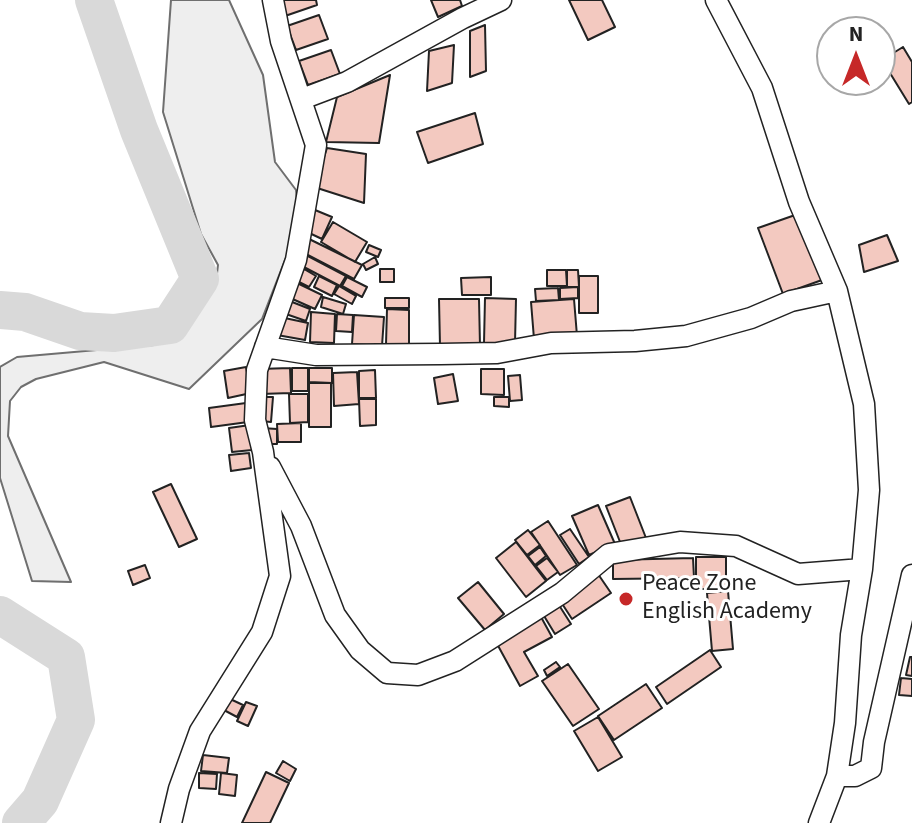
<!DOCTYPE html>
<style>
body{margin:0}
#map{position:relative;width:912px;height:823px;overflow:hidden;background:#fff;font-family:"Source Sans 3",sans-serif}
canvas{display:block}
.north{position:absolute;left:816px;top:16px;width:80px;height:80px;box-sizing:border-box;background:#fff;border:2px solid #a7a7a7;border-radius:50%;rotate:0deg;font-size:22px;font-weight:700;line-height:32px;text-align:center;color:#222}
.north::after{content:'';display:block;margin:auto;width:28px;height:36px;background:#c62828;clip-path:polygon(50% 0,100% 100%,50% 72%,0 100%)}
</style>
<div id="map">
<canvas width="912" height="823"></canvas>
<div class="north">N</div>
</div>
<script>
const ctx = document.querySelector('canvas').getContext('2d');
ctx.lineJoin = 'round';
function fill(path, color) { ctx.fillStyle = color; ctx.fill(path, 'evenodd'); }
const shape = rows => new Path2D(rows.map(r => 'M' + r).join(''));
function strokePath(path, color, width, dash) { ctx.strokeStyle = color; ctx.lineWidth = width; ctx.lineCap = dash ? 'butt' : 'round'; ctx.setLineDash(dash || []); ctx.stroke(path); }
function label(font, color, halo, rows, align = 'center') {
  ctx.font = font + ' "Source Sans 3",sans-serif'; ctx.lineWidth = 6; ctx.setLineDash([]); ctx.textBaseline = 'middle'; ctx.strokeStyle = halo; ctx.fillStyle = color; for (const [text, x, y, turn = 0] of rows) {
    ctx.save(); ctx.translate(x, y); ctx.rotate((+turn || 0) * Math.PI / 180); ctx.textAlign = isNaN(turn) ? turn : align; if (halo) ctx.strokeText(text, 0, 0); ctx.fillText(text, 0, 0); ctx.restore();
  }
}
const green = shape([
 [171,0,229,0,263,75,275,162,296,190,299,224,262,319,189,389,104,362,36,379,21,387,10,401,8,436,71,582,32,581,0,478,0,367,17,357,154,345,184,325,216,282,218,265,201,234,163,112,171,0]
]);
fill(green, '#eee');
strokePath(green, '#6f6f6f', 2);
strokePath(shape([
 [0,310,25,312,80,331,114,333,170,325,200,279,139,130,94,0],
 [0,615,66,657,76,720,40,801,21,823]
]), '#d9d9d9', 38);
const building = shape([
 [279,0,316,0,317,5,285,16,279,0],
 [431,0,460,0,462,6,438,17,431,0],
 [569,0,602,0,615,27,588,40,569,0],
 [319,15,328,39,296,50,287,26,319,15],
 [485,25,486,71,470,77,470,31,485,25],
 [454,45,452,83,427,91,429,51,454,45],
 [903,47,912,62,912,102,909,104,882,60,903,47],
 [331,50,340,74,308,85,299,61,331,50],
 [390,75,379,143,326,142,337,97,390,75],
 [475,113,483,144,428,163,417,132,475,113],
 [327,148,366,154,364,203,314,187,327,148],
 [315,210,332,217,322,239,305,231,315,210],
 [798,214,822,280,783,294,758,228,798,214],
 [333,222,367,242,355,262,321,242,333,222],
 [887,235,898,261,864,272,859,245,887,235],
 [303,236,362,265,354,279,302,252,303,236],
 [369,245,381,250,378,257,366,252,369,245],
 [306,255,346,276,340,286,300,265,306,255],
 [375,257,378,264,366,270,363,264,375,257],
 [304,269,316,276,309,287,297,281,304,269],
 [380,269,394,269,394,282,380,282,380,269],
 [547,270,566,270,567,286,547,286,547,270],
 [567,270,578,270,579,287,567,287,567,270],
 [319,276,337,285,332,296,314,287,319,276],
 [579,276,598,276,598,313,579,313,579,276],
 [347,277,367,287,362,297,342,286,347,277],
 [491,277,491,295,462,295,461,278,491,277],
 [295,282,322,295,315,309,288,297,295,282],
 [339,286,356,296,352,304,334,294,339,286],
 [578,287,578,298,560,299,560,288,578,287],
 [558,288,559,300,536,301,535,289,558,288],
 [323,297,346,304,343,314,321,307,323,297],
 [385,298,409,298,409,308,385,308,385,298],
 [485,298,516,299,515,343,484,343,485,298],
 [439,299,479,299,480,346,440,346,439,299],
 [574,299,577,336,534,339,531,302,574,299],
 [287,300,310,309,306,321,283,313,287,300],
 [387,309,409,310,409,345,386,344,387,309],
 [311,312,335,314,334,343,310,342,311,312],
 [337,314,353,315,352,332,336,331,337,314],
 [354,315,384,317,382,346,352,344,354,315],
 [280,317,308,323,305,340,277,335,280,317],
 [246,367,251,393,228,398,224,371,246,367],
 [290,368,291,393,260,394,259,369,290,368],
 [292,368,308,368,308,391,292,391,292,368],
 [309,368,332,368,332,383,309,382,309,368],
 [481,369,504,369,504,395,481,394,481,369],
 [375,370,376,398,359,398,359,371,375,370],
 [357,372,359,404,334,406,333,373,357,372],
 [453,374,458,401,438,404,434,378,453,374],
 [520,375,522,400,510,401,508,376,520,375],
 [309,383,331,383,331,427,309,427,309,383],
 [289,394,308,394,308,422,290,423,289,394],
 [262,397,273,397,271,422,261,421,262,397],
 [494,397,509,397,509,407,494,406,494,397],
 [359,399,376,399,376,425,360,426,359,399],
 [246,403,248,422,211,427,209,408,246,403],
 [301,423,301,442,278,442,277,424,301,423],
 [250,425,252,450,232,452,229,428,250,425],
 [262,428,277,429,277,444,262,444,262,428],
 [249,453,251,468,231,471,229,455,249,453],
 [171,484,197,539,179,547,153,492,171,484],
 [630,497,646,538,622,547,606,506,630,497],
 [598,505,615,544,589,555,572,516,598,505],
 [548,521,577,565,560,575,531,532,548,521],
 [570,529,589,557,579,564,560,535,570,529],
 [528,530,540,545,527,555,515,540,528,530],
 [516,542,546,581,526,597,496,558,516,542],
 [540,547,546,556,535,565,528,556,540,547],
 [696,557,726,557,726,589,696,589,696,557],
 [547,558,558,572,547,580,536,566,547,558],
 [693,558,694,578,613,579,613,560,693,558],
 [145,565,150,578,133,585,128,571,145,565],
 [598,574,611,593,572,619,559,599,598,574],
 [478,582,504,614,485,630,458,598,478,582],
 [728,591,733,649,712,651,707,593,728,591],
 [557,602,571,624,555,634,541,611,557,602],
 [541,617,552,637,524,652,538,676,520,686,496,642,541,617],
 [710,650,721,667,667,704,656,687,710,650],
 [910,657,912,657,912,676,906,675,910,657],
 [556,662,560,667,547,676,544,670,556,662],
 [568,664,599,709,573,726,542,681,568,664],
 [901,678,912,679,912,696,899,695,901,678],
 [646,684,662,708,614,740,598,716,646,684],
 [228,698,243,705,237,717,222,709,228,698],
 [246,702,257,706,248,726,237,721,246,702],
 [598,717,622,757,598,771,574,731,598,717],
 [203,755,229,758,227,773,201,771,203,755],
 [283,761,296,769,290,781,276,773,283,761],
 [266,772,289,783,270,823,242,823,266,772],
 [199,773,217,774,216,789,199,788,199,773],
 [221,773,237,775,235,796,219,794,221,773]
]);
fill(building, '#f3c9c0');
strokePath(building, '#222', 2);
const street = shape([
 [716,0,762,88,799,202,837,291,864,404,869,490,862,569,851,635,845,723,837,776,819,823],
 [302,99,347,82,463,18,501,0],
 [265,347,316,355,441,354,497,353,551,343,635,341,686,336,751,318,791,301,837,291],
 [270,467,301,526,335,615,360,650,387,673,418,675,455,661,562,593,609,554,680,542,736,546,798,574,862,569],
 [837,776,855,776,871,768,874,742,912,575],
 [171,823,179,789,200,731,262,632,280,576,263,452,255,420,257,370,296,260,316,145,281,41,273,0]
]);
strokePath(street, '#222', 23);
strokePath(street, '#fff', 20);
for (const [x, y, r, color] of [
 [626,599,8,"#c62828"]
]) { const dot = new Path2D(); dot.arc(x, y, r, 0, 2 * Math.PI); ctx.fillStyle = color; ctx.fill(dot); strokePath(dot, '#fff', 3); }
label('24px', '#222', '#fff', [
 ["Peace Zone",642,585],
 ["English Academy",642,613]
], 'left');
</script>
